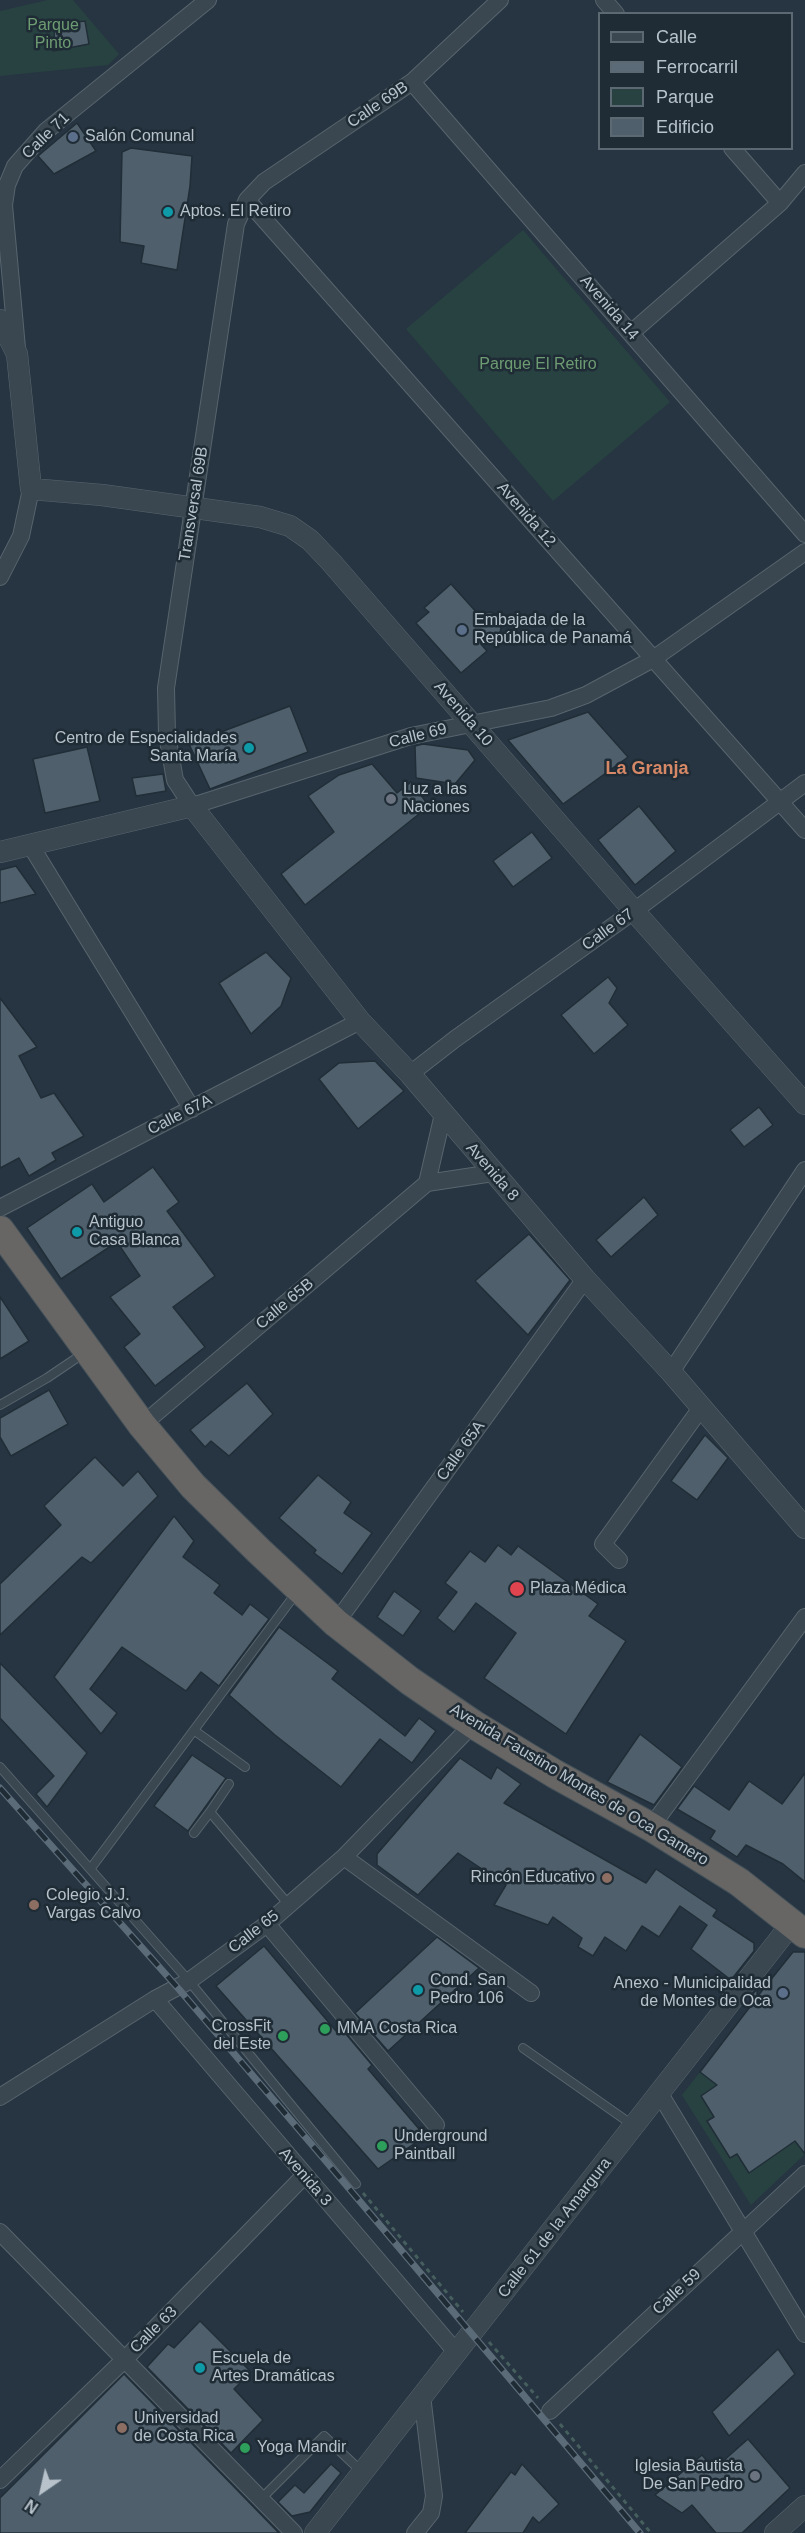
<!DOCTYPE html>
<meta charset="utf-8">
<style>
body{margin:0}
#map{position:relative;width:805px;height:2533px;overflow:hidden;background:#263541;font-family:Arial,sans-serif}
canvas{display:block}
.legend{position:absolute;left:598px;top:12px;width:195px;height:138px;box-sizing:border-box;background:#1f2c36;border:2px solid #5c6872;margin:0;padding:8px 10px;list-style:none;font-size:18px;color:#b7c2cb}
.legend li{display:flex;align-items:center;gap:12px;height:30px}
.legend b{width:30px;border:2px solid #5c6872}
.north{position:absolute;left:12px;top:2461px;width:60px;height:60px;-webkit-text-stroke:4px #1f2c36;paint-order:stroke;rotate:214deg;font-size:16px;font-weight:700;line-height:24px;text-align:center;color:#b7c2cb}
.north::after{content:'';display:block;margin:auto;width:21px;height:27px;background:#b7c2cb;clip-path:polygon(50% 0,100% 100%,50% 72%,0 100%)}
</style>
<div id="map">
<canvas width="805" height="2533"></canvas>
<ul class="legend">
<li><b style="height:8px;background:#3a4751"></b>Calle</li>
<li><b style="height:8px;background:#5c6b78"></b>Ferrocarril</li>
<li><b style="height:16px;background:#284242"></b>Parque</li>
<li><b style="height:16px;background:#4f606c"></b>Edificio</li>
</ul>
<div class="north">N</div>
</div>
<script>
const ctx = document.querySelector('canvas').getContext('2d');
ctx.lineJoin = 'round';
function fill(path, color) { ctx.fillStyle = color; ctx.fill(path, 'evenodd'); }
const shape = rows => new Path2D(rows.map(r => 'M' + r).join(''));
function strokePath(path, color, width, dash) { ctx.strokeStyle = color; ctx.lineWidth = width; ctx.lineCap = dash ? 'butt' : 'round'; ctx.setLineDash(dash || []); ctx.stroke(path); }
function label(font, color, halo, rows, align = 'center') {
  ctx.font = font + ' Arial,sans-serif'; ctx.lineWidth = 5; ctx.setLineDash([]); ctx.textBaseline = 'middle'; ctx.strokeStyle = halo; ctx.fillStyle = color; for (const [text, x, y, turn = 0] of rows) {
    ctx.save(); ctx.translate(x, y); ctx.rotate((+turn || 0) * Math.PI / 180); ctx.textAlign = isNaN(turn) ? turn : align; if (halo) ctx.strokeText(text, 0, 0); ctx.fillText(text, 0, 0); ctx.restore();
  }
}
fill(shape([
 [48,0,73,0,119,54,108,65,0,76,0,11],
 [523,230,670,402,553,501,406,329],
 [700,2072,722,2088,766,2104,805,2154,751,2205,682,2095],
 [715,2086,740,2106,774,2156,749,2173,737,2154,730,2158,707,2121,714,2117,701,2096]
]), '#284242');
const building = shape([
 [85,21,89,44,53,51,55,25,85,21],
 [77,123,96,151,54,174,38,156,77,123],
 [131,148,192,156,190,186,177,270,141,263,144,246,120,242,122,152,131,148],
 [451,584,478,614,490,612,497,615,502,622,500,633,480,643,487,651,461,673,416,623,429,612,424,608,451,584],
 [290,706,308,752,210,789,189,744,290,706],
 [588,712,628,757,563,804,508,740,588,712],
 [423,744,468,750,475,760,455,784,416,778,415,746,423,744],
 [87,747,100,801,45,813,33,759,87,747],
 [372,764,397,793,411,782,429,806,305,905,281,874,334,832,308,796,339,775,372,764],
 [163,774,166,791,136,796,132,778,163,774],
 [639,806,676,851,635,885,598,840,639,806],
 [532,832,552,858,513,887,493,861,532,832],
 [16,866,36,894,0,903,0,870,16,866],
 [266,952,291,978,281,1006,251,1034,219,983,266,952],
 [608,977,617,988,609,1003,628,1025,594,1054,561,1015,608,977],
 [0,998,37,1047,19,1056,41,1098,54,1093,84,1136,52,1153,56,1160,29,1176,19,1158,0,1168,0,998],
 [375,1061,404,1091,358,1129,319,1079,339,1063,375,1061],
 [759,1107,773,1125,744,1147,730,1130,759,1107],
 [153,1167,179,1202,167,1211,215,1276,173,1307,205,1347,155,1386,124,1347,140,1334,110,1297,140,1276,117,1242,61,1279,27,1228,92,1184,104,1202,153,1167],
 [644,1197,658,1215,611,1257,596,1240,644,1197],
 [529,1234,570,1280,528,1335,475,1281,529,1234],
 [0,1297,29,1341,0,1359,0,1297],
 [247,1383,273,1414,229,1456,211,1441,205,1447,190,1430,247,1383],
 [49,1390,68,1424,11,1456,0,1437,0,1418,49,1390],
 [705,1435,728,1458,697,1500,671,1481,705,1435],
 [95,1457,123,1486,138,1471,158,1496,91,1563,82,1557,0,1635,0,1584,61,1525,44,1506,95,1457],
 [318,1475,351,1502,344,1513,372,1533,342,1574,314,1553,316,1550,279,1518,318,1475],
 [174,1516,194,1541,183,1557,220,1585,214,1593,242,1615,250,1604,269,1619,219,1686,201,1672,186,1691,122,1647,90,1689,117,1713,101,1734,54,1677,174,1516],
 [498,1545,511,1555,518,1546,598,1604,589,1616,626,1641,566,1734,484,1678,516,1633,476,1603,454,1632,437,1618,457,1592,445,1583,470,1551,485,1562,498,1545],
 [394,1591,421,1611,403,1636,377,1617,394,1591],
 [279,1627,338,1671,332,1679,405,1736,419,1718,436,1731,412,1763,380,1739,341,1787,275,1735,229,1695,279,1627],
 [0,1663,87,1753,47,1807,36,1794,54,1776,0,1718,0,1663],
 [640,1734,682,1767,654,1805,607,1782,640,1734],
 [192,1755,226,1778,188,1831,154,1806,192,1755],
 [460,1758,491,1779,497,1767,521,1784,504,1803,646,1883,656,1869,717,1910,713,1916,754,1943,754,1951,731,1980,691,1949,707,1925,680,1906,659,1937,642,1926,626,1951,605,1937,593,1956,578,1947,582,1938,553,1917,548,1925,494,1905,506,1885,458,1853,418,1895,377,1865,377,1854,460,1758],
 [805,1773,805,1882,783,1864,746,1845,737,1857,710,1839,715,1831,677,1809,694,1786,729,1810,749,1781,782,1804,805,1773],
 [437,1937,479,1968,388,2051,355,2013,437,1937],
 [264,1946,336,2031,340,2027,372,2065,368,2069,425,2136,378,2169,216,1986,264,1946],
 [793,1952,805,1952,805,2154,795,2141,749,2173,737,2154,730,2158,707,2121,714,2117,701,2096,717,2085,700,2072,756,1999,752,1995,757,1989,757,1997,793,1952],
 [200,2321,251,2372,234,2389,263,2420,231,2453,147,2367,168,2344,174,2348,200,2321],
 [778,2349,795,2374,729,2436,712,2412,778,2349],
 [124,2374,279,2533,0,2533,0,2498,124,2374],
 [748,2439,790,2488,742,2533,716,2533,692,2505,682,2513,655,2495,702,2455,714,2469,748,2439],
 [331,2464,341,2473,310,2512,292,2516,278,2502,295,2485,304,2493,331,2464],
 [522,2464,559,2504,539,2523,533,2517,523,2533,465,2533,511,2472,515,2475,522,2464]
]);
fill(building, '#4f606c');
strokePath(building, '#212e38', 1.5);
const service = shape([
 [0,1405,47,1378,84,1353],
 [195,1731,245,1767],
 [0,1767,189,1981,356,2184],
 [229,1784,210,1812,289,1905],
 [194,1833,210,1812],
 [91,1868,297,1592],
 [523,2048,634,2126],
 [261,2499,324,2436,362,2472]
]);
const minor = shape([
 [500,0,412,82,264,182,247,200,236,224,166,688,167,735,175,780,192,806,411,736,551,708,586,695,653,659,805,552],
 [604,0,616,14],
 [412,82,805,534],
 [732,148,780,203],
 [247,200,805,830],
 [631,333,780,203,805,173],
 [17,348,4,205,7,185,15,166,46,131,208,0],
 [0,577,21,536,31,489],
 [31,846,192,1109],
 [410,1074,455,1039,634,911,805,783],
 [427,1183,443,1114],
 [427,1183,493,1173],
 [0,1208,360,1021],
 [671,1372,805,1170],
 [142,1425,427,1183],
 [619,1560,603,1544,701,1408],
 [336,1623,585,1279],
 [651,1827,805,1617],
 [344,1857,531,1993],
 [267,1924,436,2125],
 [155,1999,457,2353],
 [660,2094,805,2334],
 [0,2097,155,1999,189,1981,267,1924,344,1857,473,1724],
 [0,2232,294,2533],
 [550,2411,805,2174],
 [0,2480,125,2359,304,2176],
 [415,2533,431,2513,434,2496,422,2395]
]);
const tertiary = shape([
 [0,320,17,354,31,489,102,495,260,517,290,526,310,540,331,562,634,911,805,1104],
 [0,852,192,806,360,1021,410,1074,585,1279,671,1372,805,1528],
 [315,2533,793,1922],
 [775,2533,805,2506]
]);
const trunk = shape([
 [0,1230,142,1425,193,1486,259,1551,336,1623,410,1681,473,1724,555,1774,651,1827,739,1882,805,1934]
]);
strokePath(service, '#58656e', 10);
strokePath(minor, '#58656e', 18);
strokePath(tertiary, '#58656e', 22);
strokePath(trunk, '#45525b', 30);
strokePath(shape([
 [363,2193,463,2312],
 [489,2342,538,2398],
 [560,2424,651,2533]
]), '#465e5e', 3, [4.5, 4.5]);
strokePath(service, '#3a4751', 8);
strokePath(minor, '#3a4751', 16);
strokePath(tertiary, '#3a4751', 21);
strokePath(trunk, '#686664', 28);
const rail = shape([
 [0,1788,177,1987,319,2153,640,2533]
]);
strokePath(rail, '#5c6b78', 7);
strokePath(rail, '#1f2c36', 4.5, [14]);
for (const [x, y, r, color] of [
 [73,137,6,"#5c6f8a"],
 [168,212,6,"#0f9aa8"],
 [462,630,6,"#5c6f8a"],
 [249,748,6,"#0f9aa8"],
 [391,799,6,"#6b7280"],
 [77,1232,6,"#0f9aa8"],
 [517,1589,8,"#e0444e"],
 [607,1878,6,"#8d6e63"],
 [34,1905,6,"#8d6e63"],
 [418,1990,6,"#0f9aa8"],
 [783,1993,6,"#5c6f8a"],
 [325,2029,6,"#2e9e5b"],
 [283,2036,6,"#2e9e5b"],
 [382,2146,6,"#2e9e5b"],
 [200,2368,6,"#0f9aa8"],
 [122,2428,6,"#8d6e63"],
 [245,2448,6,"#2e9e5b"],
 [755,2476,6,"#6b7280"]
]) { const dot = new Path2D(); dot.arc(x, y, r, 0, 2 * Math.PI); ctx.fillStyle = color; ctx.fill(dot); strokePath(dot, '#1f2c36', 2); }
label('16px', '#6e9c72', '#1f2c36', [
 ["Parque",53,26],
 ["Pinto",53,44],
 ["Parque El Retiro",538,365]
]);
label('16px', '#b7c2cb', '#1f2c36', [
 ["Calle 69B",378,105,-34],
 ["Calle 71",46,136,-44],
 ["Avenida 14",609,308,49],
 ["Transversal 69B",194,504,-81],
 ["Avenida 12",526,515,49],
 ["Avenida 10",463,714,49],
 ["Calle 69",418,736,-14],
 ["Calle 67",608,930,-36],
 ["Calle 67A",180,1115,-27],
 ["Avenida 8",492,1172,49],
 ["Calle 65B",285,1304,-40],
 ["Calle 65A",461,1451,-54],
 ["Avenida Faustino Montes de Oca Gamero",579,1785,31],
 ["Calle 65",254,1932,-38],
 ["Avenida 3",305,2177,49],
 ["Calle 61 de la Amargura",555,2228,-52],
 ["Calle 59",677,2292,-43],
 ["Calle 63",154,2330,-45]
]);
label('16px', '#b7c2cb', '#1f2c36', [
 ["Salón Comunal",85,137],
 ["Aptos. El Retiro",180,212],
 ["Embajada de la",474,621],
 ["República de Panamá",474,639],
 ["Centro de Especialidades",237,739,"right"],
 ["Santa María",237,757,"right"],
 ["Luz a las",403,790],
 ["Naciones",403,808],
 ["Antiguo",89,1223],
 ["Casa Blanca",89,1241],
 ["Plaza Médica",530,1589],
 ["Rincón Educativo",595,1878,"right"],
 ["Colegio J.J.",46,1896],
 ["Vargas Calvo",46,1914],
 ["Cond. San",430,1981],
 ["Pedro 106",430,1999],
 ["Anexo - Municipalidad",771,1984,"right"],
 ["de Montes de Oca",771,2002,"right"],
 ["CrossFit",271,2027,"right"],
 ["del Este",271,2045,"right"],
 ["MMA Costa Rica",337,2029],
 ["Underground",394,2137],
 ["Paintball",394,2155],
 ["Escuela de",212,2359],
 ["Artes Dramáticas",212,2377],
 ["Universidad",134,2419],
 ["de Costa Rica",134,2437],
 ["Yoga Mandir",257,2448],
 ["Iglesia Bautista",743,2467,"right"],
 ["De San Pedro",743,2485,"right"]
], 'left');
label('bold 18px', '#d68867', '#1f2c36', [
 ["La Granja",647,769]
]);
</script>
